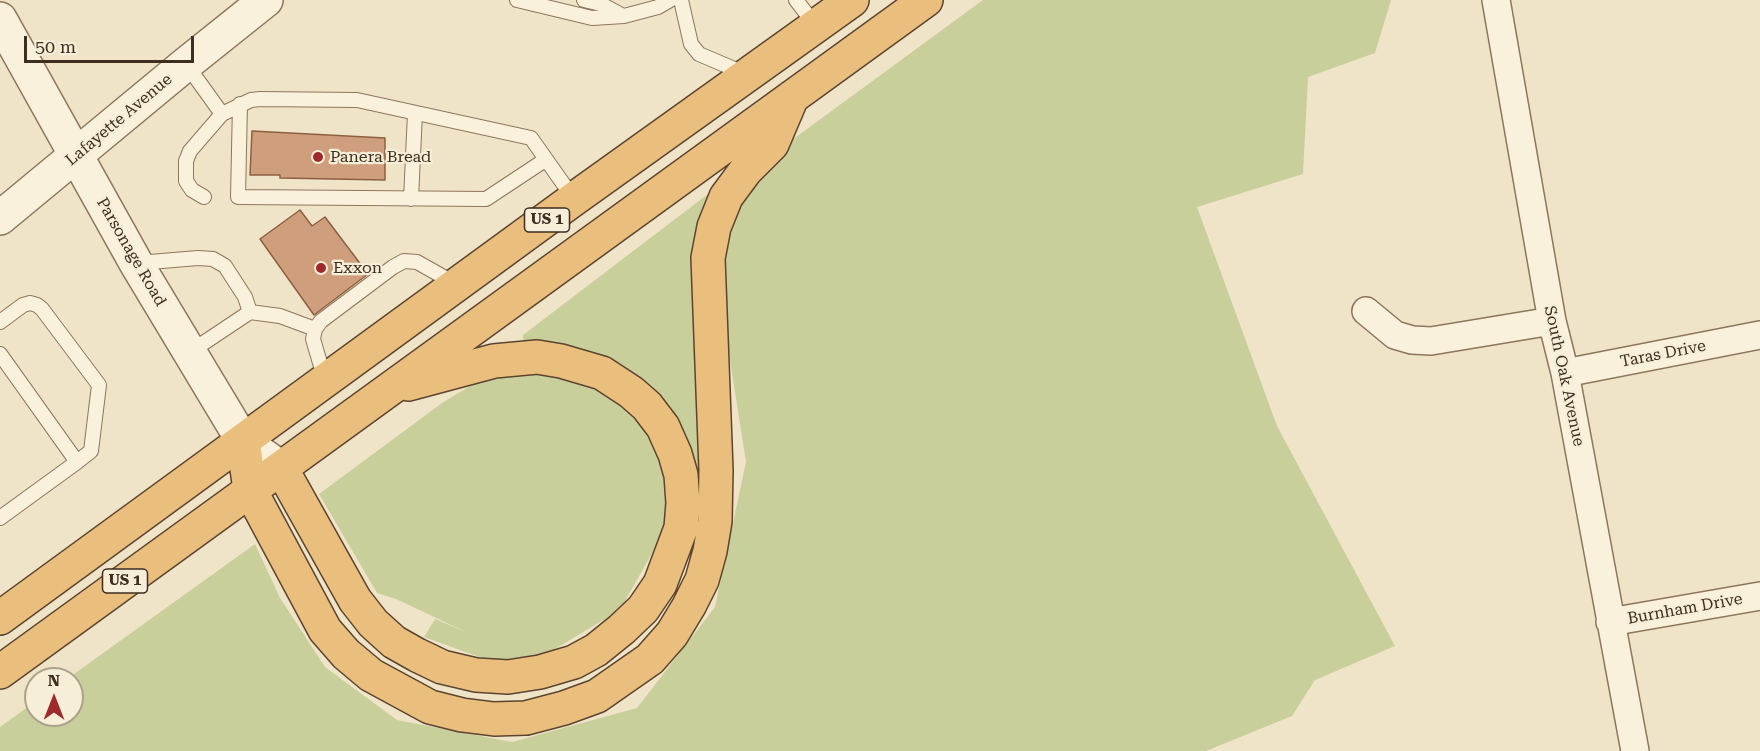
<!DOCTYPE html>
<style>
body{margin:0}
#map{position:relative;width:1760px;height:751px;overflow:hidden;background:#f0e4c8;font-family:"Roboto Serif",serif}
canvas{display:block}
.north{position:absolute;left:24px;top:667px;width:60px;height:60px;box-sizing:border-box;background:#f7eed8;border:2px solid #ada18e;border-radius:50%;rotate:0deg;font-size:16px;font-weight:700;line-height:24px;text-align:center;color:#3d2e20}
.north::after{content:'';display:block;margin:auto;width:21px;height:27px;background:#9e2a2b;clip-path:polygon(50% 0,100% 100%,50% 72%,0 100%)}
.scale{position:absolute;left:24px;top:36px;width:170px;height:27px;box-sizing:border-box;border:3px solid #3d2e20;border-top:0;padding-left:8px;font-size:18px;line-height:21px;white-space:nowrap;color:#3d2e20;-webkit-text-stroke:4px #f7eed8;paint-order:stroke}
</style>
<div id="map">
<canvas width="1760" height="751"></canvas>
<div class="north">N</div>
<div class="scale">50 m</div>
</div>
<script>
const ctx = document.querySelector('canvas').getContext('2d');
ctx.lineJoin = 'round';
function fill(path, color) { ctx.fillStyle = color; ctx.fill(path, 'evenodd'); }
const shape = rows => new Path2D(rows.map(r => 'M' + r).join(''));
function strokePath(path, color, width, dash) { ctx.strokeStyle = color; ctx.lineWidth = width; ctx.lineCap = dash ? 'butt' : 'round'; ctx.setLineDash(dash || []); ctx.stroke(path); }
function label(font, color, halo, rows, align = 'center') {
  ctx.font = font + ' "Roboto Serif",serif'; ctx.lineWidth = 4.5; ctx.setLineDash([]); ctx.textBaseline = 'middle'; ctx.strokeStyle = halo; ctx.fillStyle = color; for (const [text, x, y, turn = 0] of rows) {
    ctx.save(); ctx.translate(x, y); ctx.rotate((+turn || 0) * Math.PI / 180); ctx.textAlign = isNaN(turn) ? turn : align; if (halo) ctx.strokeText(text, 0, 0); ctx.fillText(text, 0, 0); ctx.restore();
  }
}
fill(shape([
 [983,0,1391,0,1375,53,1308,77,1303,174,1197,207,1277,426,1395,646,1315,680,1292,716,1206,751,0,751,0,727,36,701,36,715,72,715,72,679,67,679,255,544,280,598,325,667,397,720,512,742,637,708,715,607,746,462,726,335,723,270,741,191,781,148],
 [708,194,713,199,695,262,699,482,694,484,676,424,523,343,523,335],
 [543,371,609,390,650,429,666,479,664,532,620,610,545,655,490,661,424,637,435,619,468,633,396,599,377,593,319,494,442,403,473,384,501,375]
]), '#c9cf9b');
const building = shape([
 [252,131,385,138,385,180,280,178,280,175,250,175,252,131],
 [300,210,312,226,325,217,368,274,314,315,260,239,300,210]
]);
fill(building, '#cf9f7d');
strokePath(building, '#8d5f41', 1.5);
const service = shape([
 [517,0,592,18,624,16,658,7,670,0],
 [584,0,601,4,623,16],
 [681,0,691,44,699,54,746,74],
 [796,0,816,26],
 [186,64,222,114,190,151,186,161,186,181,192,190,204,197],
 [240,104,238,197,486,199,545,160],
 [222,114,251,100,260,99,357,100,531,138,574,199],
 [411,199,415,113],
 [138,263,198,258,213,259,225,266,245,297,250,312],
 [0,322,23,305,30,303,37,305,42,309,99,385,91,451,77,462],
 [190,352,250,312,280,316,315,329],
 [0,354,77,462,0,518],
 [325,380,313,339,315,329,321,321,393,267,404,261,417,262,456,284]
]);
const minor = shape([
 [1496,0,1552,321,1565,373,1635,751],
 [1366,311,1395,335,1412,340,1431,341,1552,321],
 [1565,373,1760,335],
 [1610,622,1760,596]
]);
const tertiary = shape([
 [0,19,136,263,243,441,281,468],
 [0,218,186,64,266,0]
]);
const trunk = shape([
 [243,441,250,490,325,630,346,654,371,675,430,707,462,715,494,719,526,718,564,708,597,696,650,659,672,634,689,606,702,580,710,551,715,521,716,470,708,258,714,227,726,197,746,170,772,144,792,97],
 [281,468,355,600,373,623,394,642,417,655,442,667,476,675,508,677,540,672,574,662,596,650,622,629,643,609,660,584,681,528,683,503,681,475,675,454,663,427,647,406,631,392,602,373,561,361,537,357,494,361,408,384],
 [0,618,574,199,852,0],
 [0,672,926,0]
]);
strokePath(service, '#8d765c', 16);
strokePath(minor, '#8d765c', 30);
strokePath(tertiary, '#8d765c', 36);
strokePath(trunk, '#5b4430', 36);
strokePath(service, '#faf1dc', 14);
strokePath(minor, '#faf1dc', 27);
strokePath(tertiary, '#faf1dc', 33);
strokePath(trunk, '#eabe7c', 33);
for (const [x, y, r, color] of [
 [318,157,6,"#9e2a2b"],
 [321,268,6,"#9e2a2b"]
]) { const dot = new Path2D(); dot.arc(x, y, r, 0, 2 * Math.PI); ctx.fillStyle = color; ctx.fill(dot); strokePath(dot, '#f7eed8', 2); }
for (const [x, y, w] of [
 [547,220,45],
 [125,581,45]
]) { const box = new Path2D(); box.roundRect(x - w / 2, y - 12, w, 24, 4.5); ctx.fillStyle = '#f7eed8'; ctx.fill(box); strokePath(box, '#3d2e20', 1.5); }
label('bold 15px', '#3d2e20', null, [
 ["US 1",547,220],
 ["US 1",125,581]
]);
label('16px', '#3d2e20', '#f7eed8', [
 ["Lafayette Avenue",119,120,-40],
 ["Parsonage Road",131,252,60],
 ["Taras Drive",1663,354,-11],
 ["South Oak Avenue",1564,376,78],
 ["Burnham Drive",1685,609,-10]
]);
label('16px', '#3d2e20', '#f7eed8', [
 ["Panera Bread",330,157],
 ["Exxon",333,268]
], 'left');
</script>
